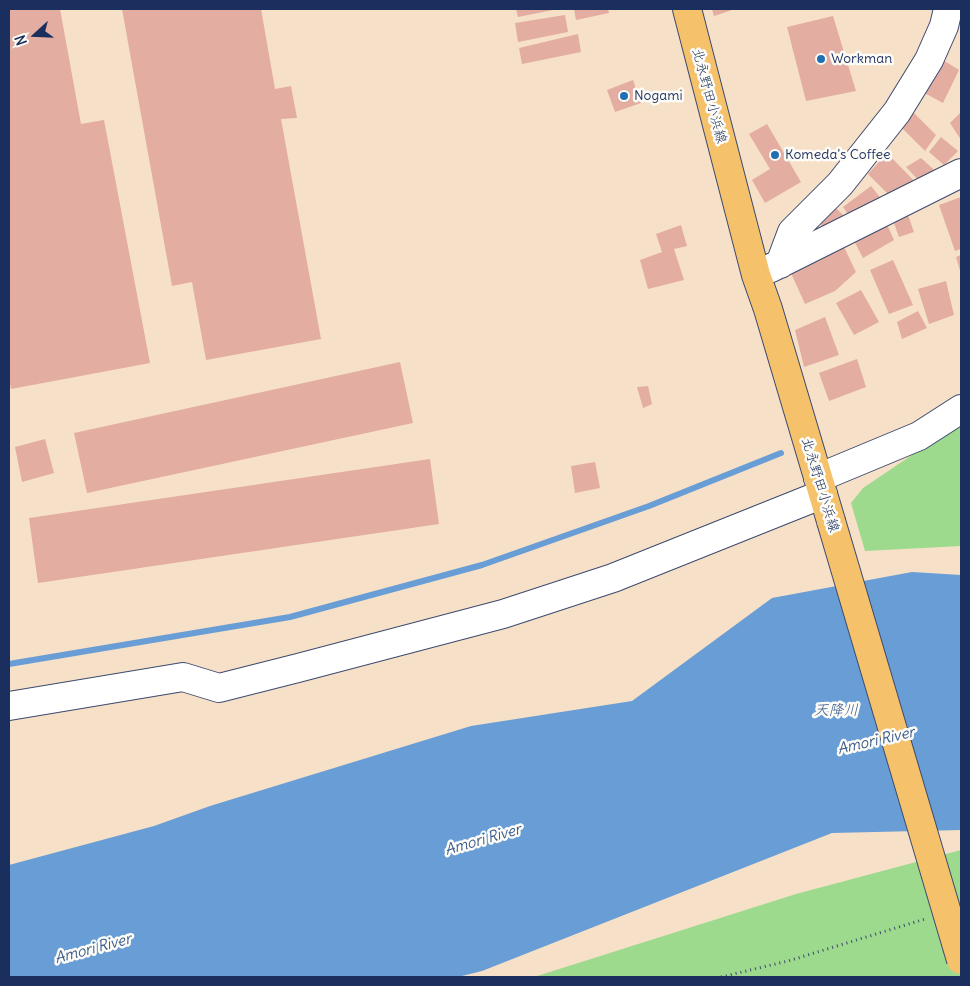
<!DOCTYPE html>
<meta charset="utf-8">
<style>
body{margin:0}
#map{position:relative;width:970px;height:986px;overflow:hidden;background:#f6e0c7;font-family:Delius,sans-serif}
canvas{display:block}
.frame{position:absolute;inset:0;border:10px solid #1b2f5e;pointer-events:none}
.north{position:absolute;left:10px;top:10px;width:50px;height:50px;-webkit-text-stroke:4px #fdfcf7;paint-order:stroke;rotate:250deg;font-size:14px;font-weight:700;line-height:20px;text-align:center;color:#1b2f5e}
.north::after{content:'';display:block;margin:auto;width:18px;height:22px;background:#1b2f5e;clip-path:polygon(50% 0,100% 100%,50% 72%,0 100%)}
</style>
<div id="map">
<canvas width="970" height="986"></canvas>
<div class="frame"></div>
<div class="north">N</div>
</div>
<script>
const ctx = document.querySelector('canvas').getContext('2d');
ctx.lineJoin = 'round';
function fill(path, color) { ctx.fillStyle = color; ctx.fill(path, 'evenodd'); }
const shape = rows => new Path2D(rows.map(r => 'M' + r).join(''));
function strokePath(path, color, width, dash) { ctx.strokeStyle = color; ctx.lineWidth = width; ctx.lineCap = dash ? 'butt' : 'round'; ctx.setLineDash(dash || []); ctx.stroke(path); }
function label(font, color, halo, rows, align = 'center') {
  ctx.font = font + ' Delius,"Klee One",sans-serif'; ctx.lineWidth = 5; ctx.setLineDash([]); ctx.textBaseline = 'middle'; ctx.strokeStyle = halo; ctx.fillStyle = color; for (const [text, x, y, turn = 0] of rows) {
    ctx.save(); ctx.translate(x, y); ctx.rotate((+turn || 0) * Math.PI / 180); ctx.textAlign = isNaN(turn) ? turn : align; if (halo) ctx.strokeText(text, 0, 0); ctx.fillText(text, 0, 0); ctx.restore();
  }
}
fill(shape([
 [961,422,961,546,865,551,851,503,863,488],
 [961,850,961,977,534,977,796,894]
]), '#9eda8e');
fill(shape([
 [912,572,961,575,961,830,832,833,482,971,458,977,9,977,9,865,154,826,210,806,471,726,632,701,772,598]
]), '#699dd5');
strokePath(shape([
 [9,664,290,617,482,565,649,506,781,453]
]), '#699dd5', 6);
fill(shape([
 [9,9,60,9,81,124,104,120,150,363,11,389,9,379],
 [122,9,261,9,275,89,291,86,297,118,281,119,321,339,206,360,192,282,172,286],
 [516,9,552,9,553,10,518,17],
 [574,9,608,9,609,13,576,20],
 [712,9,735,9,714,16],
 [565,15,568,32,518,42,515,23],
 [833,16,856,91,806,101,787,27],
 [578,34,581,52,522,64,519,48],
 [938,57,959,70,943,103,917,89],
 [633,80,641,103,615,112,607,90],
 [912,111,936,135,925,151,901,127],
 [961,112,961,140,950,123],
 [767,124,801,182,765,203,752,180,770,169,749,134],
 [941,137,958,151,944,165,929,152],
 [887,153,920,187,894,200,868,174],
 [921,158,942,177,923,185,906,167],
 [871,186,883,201,854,223,843,207],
 [961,197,961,249,955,251,939,205],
 [834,206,850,222,828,231,818,222],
 [905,207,914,232,899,237,890,212],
 [884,218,894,240,863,258,851,235],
 [681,225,687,246,674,249,684,280,648,289,640,260,662,252,656,234],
 [843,245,856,272,835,291,805,304,790,271],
 [961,255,961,274,956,257],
 [893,260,913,305,889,314,870,270],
 [946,281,954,315,929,324,918,289],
 [861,290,879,322,854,335,836,303],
 [918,311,927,328,902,339,897,322],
 [825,317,839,355,804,367,795,330],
 [857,359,866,387,829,401,819,373],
 [400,362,413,423,87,493,74,433],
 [648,386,652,404,643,408,637,387],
 [45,439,54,473,22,482,15,447],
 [430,459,439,524,38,583,29,518],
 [595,462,600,488,575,493,571,466]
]), '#e3ada2');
const minor = shape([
 [780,264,792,232,840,184,897,112,929,60,944,26,948,9],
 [771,268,961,173],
 [818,478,919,436,961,409],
 [9,706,183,677,219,688,298,668,503,614,555,597,613,578,823,494]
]);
const major = shape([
 [687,9,756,275,768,309,831,521]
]);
strokePath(minor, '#3c4a6e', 30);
strokePath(major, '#3c4a6e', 30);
strokePath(shape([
 [721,977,788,961,925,919]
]), '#3c4a6e', 3, [1, 4]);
strokePath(minor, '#fff', 28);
strokePath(major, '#f5c16b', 28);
const majorBridge = shape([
 [831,521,961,960]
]);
strokePath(majorBridge, '#3c4a6e', 30, []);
strokePath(majorBridge, '#f5c16b', 28);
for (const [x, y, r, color] of [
 [821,59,5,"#1f6fb2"],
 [624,96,5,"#1f6fb2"],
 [775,155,5,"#1f6fb2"]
]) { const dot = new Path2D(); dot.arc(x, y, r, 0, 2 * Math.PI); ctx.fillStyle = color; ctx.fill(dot); strokePath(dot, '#fdfcf7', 2); }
label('14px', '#1b2f5e', '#fdfcf7', [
 ["Workman",831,59],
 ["Nogami",634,96],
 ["Komeda's Coffee",785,155]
], 'left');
label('14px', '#1b2f5e', '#fdfcf7', [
 ["北永野田小浜線",709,96,75],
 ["北永野田小浜線",820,485,73]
]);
label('italic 15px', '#3a5b8e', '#fdfcf7', [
 ["天降川",836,711],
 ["Amori River",876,741,-13],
 ["Amori River",483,840,-16],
 ["Amori River",93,949,-15]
]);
</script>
